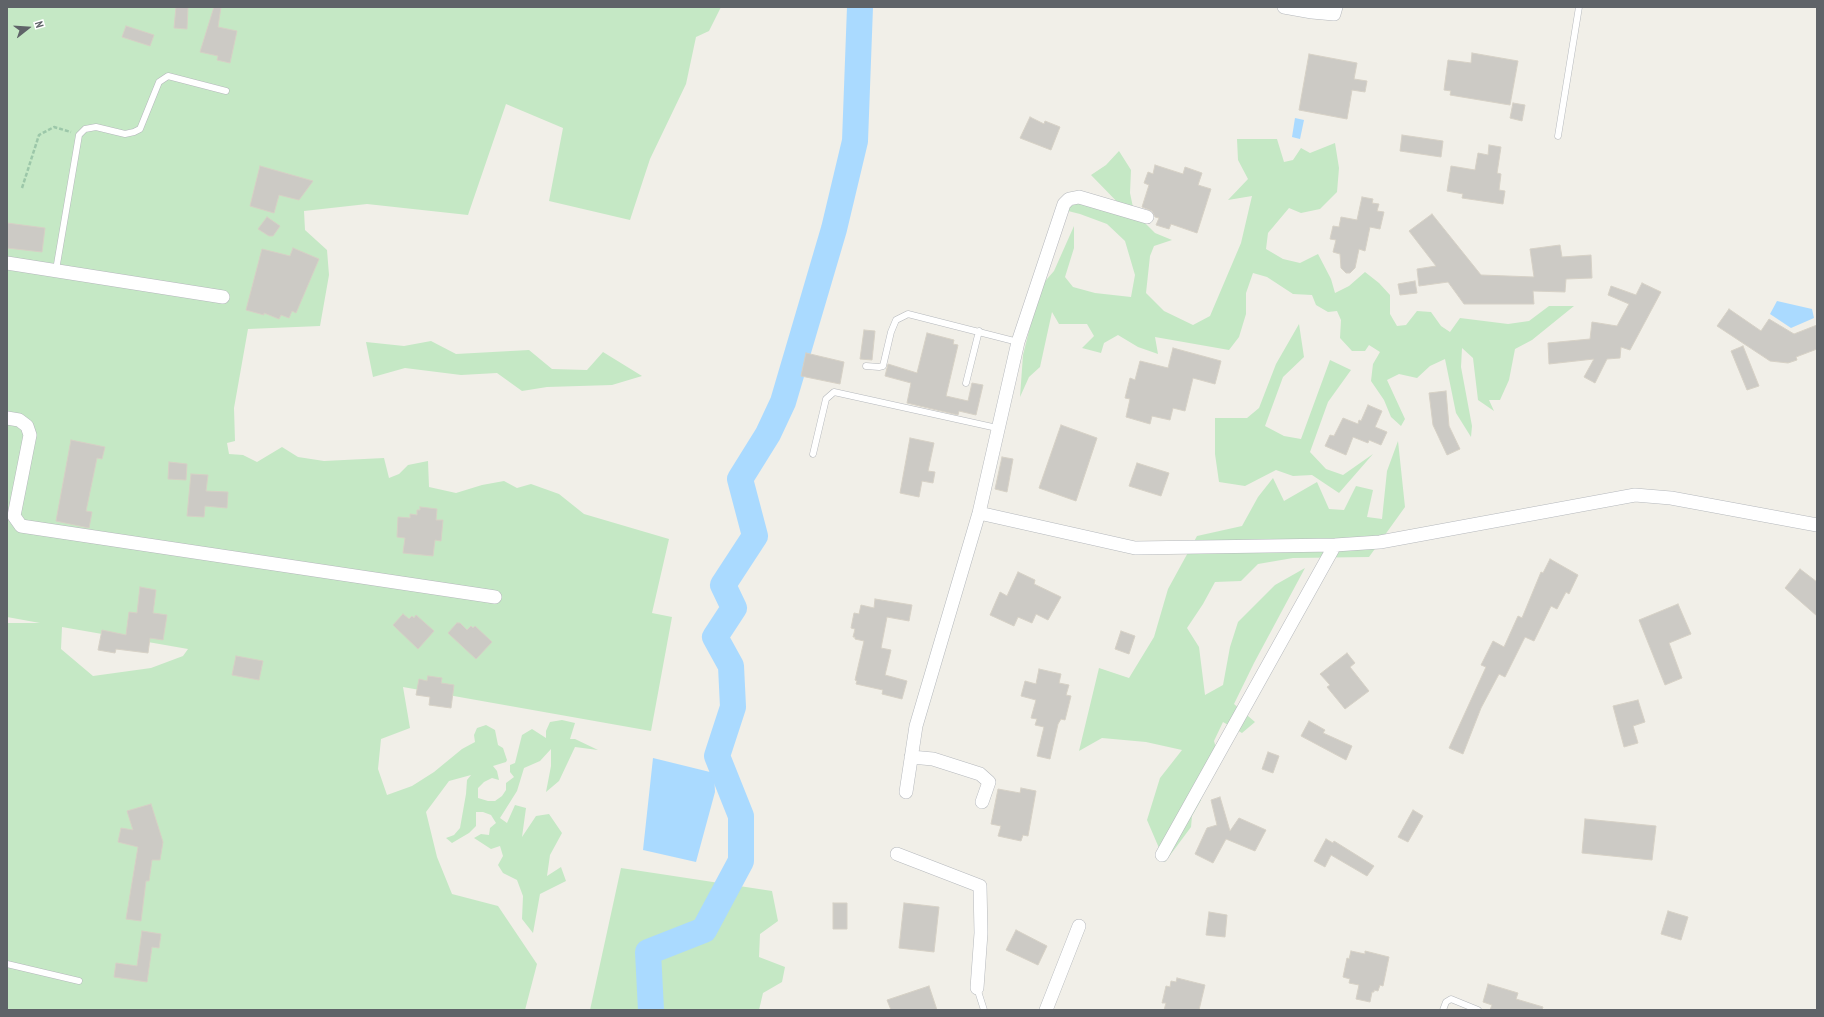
<!DOCTYPE html>
<style>
body{margin:0}
#map{position:relative;width:1824px;height:1017px;overflow:hidden;background:#f1efe8;font-family:"PT Sans Narrow",sans-serif}
canvas{display:block}
.frame{position:absolute;inset:0;border:8px solid #5f6368;pointer-events:none}
.north{position:absolute;left:8px;top:8px;width:40px;height:40px;-webkit-text-stroke:3px #fff;paint-order:stroke;rotate:73deg;font-size:11px;font-weight:700;line-height:16px;text-align:center;color:#5f6368}
.north::after{content:'';display:block;margin:auto;width:14px;height:18px;background:#5f6368;clip-path:polygon(50% 0,100% 100%,50% 72%,0 100%)}
</style>
<div id="map">
<canvas width="1824" height="1017"></canvas>
<div class="frame"></div>
<div class="north">N</div>
</div>
<script>
const ctx = document.querySelector('canvas').getContext('2d');
ctx.lineJoin = 'round';
function fill(path, color) { ctx.fillStyle = color; ctx.fill(path, 'evenodd'); }
const shape = rows => new Path2D(rows.map(r => 'M' + r).join(''));
function strokePath(path, color, width, dash) { ctx.strokeStyle = color; ctx.lineWidth = width; ctx.lineCap = dash ? 'butt' : 'round'; ctx.setLineDash(dash || []); ctx.stroke(path); }
fill(shape([
 [7,7,721,7,709,31,696,37,686,84,650,159,630,220,549,201,563,128,506,104,468,215,367,204,304,211,305,230,327,250,329,275,320,326,248,329,234,408,235,441,227,443,229,454,243,455,257,462,282,447,298,457,324,461,384,458,389,478,399,474,408,465,428,461,429,487,456,493,482,485,504,481,517,488,531,484,559,494,584,514,669,539,652,613,672,617,651,731,403,687,410,728,381,739,378,769,387,795,412,786,434,772,462,749,475,742,474,735,477,728,486,725,495,730,498,745,503,748,507,760,506,762,493,766,497,771,499,780,492,778,484,782,478,788,478,798,488,801,495,801,502,796,506,790,506,783,514,777,510,772,510,765,515,763,522,735,532,729,546,738,546,731,550,722,562,720,575,723,570,739,575,739,598,750,575,747,559,781,546,792,551,766,551,749,540,761,524,768,517,791,500,818,507,823,515,805,526,808,522,837,536,816,549,814,562,833,550,855,547,876,561,867,566,881,540,894,533,933,522,919,523,896,517,880,503,873,498,865,503,856,500,846,491,849,474,838,481,834,489,835,490,828,496,823,491,815,483,812,476,812,476,826,469,833,452,843,446,838,454,835,460,828,466,794,467,780,471,775,449,781,426,812,437,857,452,894,498,906,537,964,525,1010,7,1010,7,623,40,623,7,617],
 [62,627,188,649,183,656,151,668,93,676,61,649],
 [1237,139,1277,139,1284,162,1293,160,1301,148,1310,153,1335,143,1339,168,1337,192,1320,209,1301,213,1289,208,1268,233,1266,249,1283,259,1300,263,1318,254,1331,279,1335,293,1349,286,1365,272,1379,283,1390,295,1390,314,1397,326,1406,325,1417,311,1431,312,1441,326,1450,332,1460,318,1508,324,1529,321,1549,306,1574,306,1532,340,1515,349,1509,380,1500,400,1489,400,1494,411,1478,400,1473,358,1462,348,1461,367,1472,426,1471,437,1456,413,1445,359,1430,366,1417,378,1399,374,1387,380,1405,419,1401,426,1391,417,1384,400,1371,381,1373,364,1380,352,1369,345,1365,351,1352,351,1340,338,1341,320,1337,311,1328,312,1316,305,1312,295,1293,294,1267,277,1253,273,1246,293,1246,314,1239,337,1229,350,1155,337,1158,354,1138,347,1118,335,1104,343,1101,353,1082,348,1094,336,1087,324,1059,324,1052,312,1040,367,1029,377,1020,397,1023,355,1040,287,1054,271,1074,226,1074,248,1065,277,1073,287,1095,293,1131,297,1135,275,1125,241,1107,224,1080,214,1064,210,1086,198,1126,211,1091,175,1106,165,1119,151,1131,170,1130,193,1134,212,1155,233,1172,240,1154,246,1150,256,1146,293,1164,311,1193,325,1210,316,1241,243,1252,196,1228,200,1248,179,1238,160],
 [1299,324,1304,357,1283,377,1265,426,1284,436,1301,439,1330,360,1351,370,1328,402,1310,452,1326,469,1343,475,1373,454,1339,493,1312,475,1293,476,1276,470,1245,486,1219,482,1215,454,1215,418,1247,418,1259,408,1276,364],
 [431,341,456,354,529,350,552,369,587,370,603,352,642,376,612,385,547,387,522,391,497,373,461,375,405,368,373,377,366,342,404,346],
 [1398,441,1405,507,1369,557,1293,558,1258,564,1241,581,1215,582,1203,604,1187,628,1199,647,1205,695,1223,685,1230,647,1238,622,1275,585,1305,568,1254,663,1234,704,1255,722,1242,733,1223,722,1214,741,1220,762,1201,774,1201,800,1192,816,1191,827,1165,862,1147,820,1160,778,1182,750,1146,742,1102,738,1079,751,1099,668,1129,678,1154,637,1168,589,1197,536,1242,526,1258,497,1273,478,1284,501,1317,482,1329,509,1344,510,1356,486,1373,490,1367,517,1382,519,1387,471],
 [621,868,772,891,778,921,760,934,759,957,785,967,782,982,763,993,759,1010,590,1010]
]), '#c5e8c5');
fill(shape([
 [1295,118,1304,120,1300,139,1292,137],
 [1777,301,1812,309,1814,318,1791,328,1770,314],
 [653,758,714,773,715,792,696,862,643,850]
]), '#aadaff');
strokePath(shape([
 [651,1010,648,952,704,930,741,861,741,816,717,756,733,707,731,666,715,637,734,608,723,585,755,536,740,479,768,434,783,402,834,229,855,141,860,7]
]), '#aadaff', 26);
const building = shape([
 [176,7,188,7,187,29,174,28,176,7],
 [214,7,221,7,218,27,237,31,230,63,217,60,218,56,200,52,214,7],
 [126,26,154,35,150,46,122,37,126,26],
 [1472,53,1518,61,1510,105,1450,95,1451,91,1444,90,1448,60,1471,63,1472,53],
 [1309,54,1357,63,1354,79,1367,81,1365,92,1352,90,1347,119,1299,110,1309,54],
 [1513,103,1525,105,1522,121,1510,118,1513,103],
 [1030,117,1044,124,1045,121,1060,127,1051,150,1020,138,1030,117],
 [1402,135,1443,141,1441,157,1400,151,1402,135],
 [1489,145,1501,147,1497,173,1501,174,1499,190,1505,191,1503,204,1462,198,1463,194,1447,191,1451,166,1475,170,1478,153,1488,155,1489,145],
 [1155,165,1183,174,1185,167,1202,173,1198,185,1211,189,1197,233,1171,224,1169,229,1156,225,1159,218,1155,217,1152,211,1142,207,1149,185,1144,183,1148,172,1153,174,1155,165],
 [260,166,313,181,299,200,279,195,274,213,250,206,260,166],
 [1362,197,1373,199,1372,203,1379,204,1377,211,1384,212,1380,229,1370,227,1365,251,1359,249,1355,268,1350,273,1346,273,1341,268,1340,254,1333,252,1336,240,1330,239,1333,226,1339,227,1341,217,1357,220,1362,197],
 [1432,214,1481,275,1534,277,1530,249,1560,245,1562,257,1591,255,1592,278,1566,279,1565,292,1533,291,1534,304,1464,304,1448,282,1419,286,1417,269,1436,266,1409,231,1432,214],
 [267,217,280,226,273,236,269,236,258,229,267,217],
 [7,223,45,228,42,252,7,248,7,223],
 [293,248,319,259,296,313,292,311,289,318,281,315,279,319,264,313,264,315,246,310,262,249,290,256,293,248],
 [1415,281,1417,293,1400,295,1398,284,1415,281],
 [1642,283,1661,292,1630,350,1621,347,1620,358,1607,359,1595,383,1584,377,1594,359,1549,364,1548,343,1590,339,1592,322,1617,326,1629,304,1608,295,1611,286,1636,295,1642,283],
 [1729,309,1761,331,1769,319,1794,334,1817,325,1817,349,1796,357,1797,360,1788,363,1770,361,1717,326,1729,309],
 [864,330,875,331,872,360,860,359,864,330],
 [927,333,954,340,953,344,958,345,946,396,968,401,972,383,983,385,976,415,959,411,958,415,907,403,911,383,885,376,888,364,917,373,927,333],
 [1743,346,1759,386,1747,390,1731,351,1743,346],
 [1173,348,1221,361,1215,384,1193,378,1185,411,1173,408,1170,420,1152,416,1150,424,1126,417,1130,399,1125,398,1130,378,1135,380,1140,361,1168,368,1173,348],
 [806,353,844,362,840,384,801,376,806,353],
 [1446,391,1449,426,1460,449,1447,455,1433,425,1429,393,1446,391],
 [1368,405,1382,411,1375,427,1387,432,1381,445,1369,440,1368,443,1353,437,1346,455,1325,446,1330,435,1334,436,1343,418,1358,424,1359,420,1361,421,1368,405],
 [1061,425,1097,438,1076,501,1039,488,1061,425],
 [910,438,934,443,928,471,935,472,933,483,922,481,919,497,900,493,910,438],
 [71,440,105,447,102,459,97,458,86,511,92,512,89,528,56,521,71,440],
 [1002,457,1013,459,1007,492,995,489,1002,457],
 [169,462,187,464,186,480,168,479,169,462],
 [1137,463,1169,473,1161,496,1129,486,1137,463],
 [191,474,208,475,206,491,228,492,227,508,205,506,204,517,187,516,191,474],
 [420,507,437,509,436,520,443,520,441,541,435,540,433,556,403,553,405,538,397,537,398,517,410,518,410,514,417,515,417,510,420,510,420,507],
 [1550,559,1578,575,1569,594,1566,592,1557,609,1551,606,1534,641,1525,637,1505,677,1499,674,1481,708,1463,754,1449,748,1486,667,1481,665,1493,641,1504,647,1518,616,1522,618,1541,572,1543,573,1550,559],
 [1800,569,1817,582,1817,616,1785,588,1800,569],
 [1018,572,1035,580,1034,584,1061,597,1048,620,1036,614,1032,623,1018,617,1014,626,990,615,1000,592,1007,596,1018,572],
 [140,587,156,590,153,613,167,615,163,640,150,638,148,653,116,649,115,653,98,650,102,630,126,635,129,612,137,613,140,587],
 [875,599,912,605,909,621,887,617,881,648,891,650,885,675,907,681,902,699,882,694,883,690,856,684,857,681,855,680,864,641,855,639,855,637,853,637,855,629,851,628,854,613,859,614,861,605,874,608,875,599],
 [1678,604,1691,634,1669,643,1682,678,1665,685,1639,620,1678,604],
 [403,614,409,619,412,616,414,618,416,615,434,631,418,649,393,625,403,614],
 [457,623,460,623,467,630,471,626,473,628,475,626,492,642,476,659,448,633,457,623],
 [1121,631,1135,636,1129,654,1115,649,1121,631],
 [1347,653,1355,663,1350,667,1369,691,1345,709,1327,687,1330,685,1320,674,1347,653],
 [236,656,263,661,259,680,232,675,236,656],
 [1039,669,1061,674,1059,683,1069,685,1066,695,1071,696,1065,720,1061,719,1058,724,1050,759,1037,756,1044,727,1035,725,1037,719,1031,718,1036,700,1021,696,1025,681,1036,684,1039,669],
 [428,676,442,678,441,683,454,685,451,708,429,705,430,697,416,695,419,679,427,681,428,676],
 [1638,700,1645,722,1633,726,1638,743,1624,747,1613,706,1638,700],
 [1309,721,1325,730,1323,733,1352,746,1346,760,1301,736,1309,721],
 [1268,752,1279,756,1273,773,1262,769,1268,752],
 [1021,788,1036,791,1028,836,1023,835,1021,841,998,836,1001,826,991,824,998,789,1020,793,1021,788],
 [1220,797,1230,831,1239,818,1266,830,1255,851,1226,839,1213,863,1195,854,1207,828,1217,825,1211,800,1220,797],
 [151,804,163,842,160,860,152,860,149,881,146,881,141,921,126,919,138,847,118,842,121,828,133,830,127,811,151,804],
 [1413,810,1423,816,1408,842,1398,837,1413,810],
 [1585,819,1656,826,1652,860,1582,853,1585,819],
 [1326,839,1333,843,1334,841,1374,866,1367,876,1331,855,1325,867,1314,861,1326,839],
 [833,903,847,903,847,929,833,929,833,903],
 [904,903,939,907,934,952,899,948,904,903],
 [1668,911,1688,917,1681,940,1661,934,1668,911],
 [1209,912,1227,915,1225,937,1206,935,1209,912],
 [1016,930,1047,946,1038,965,1006,950,1016,930],
 [142,931,161,934,159,948,152,947,147,982,114,977,116,963,137,966,142,931],
 [1351,951,1365,954,1365,951,1389,957,1383,986,1380,985,1378,991,1374,990,1374,992,1372,992,1370,1002,1356,999,1359,985,1349,983,1350,979,1343,977,1347,958,1349,959,1351,951],
 [1177,978,1205,985,1199,1010,1164,1010,1166,1003,1162,1003,1166,986,1170,987,1171,981,1176,982,1177,978],
 [1488,984,1518,993,1516,999,1543,1007,1542,1010,1490,1010,1492,1005,1483,1002,1488,984],
 [929,986,937,1010,891,1010,887,1000,929,986]
]);
fill(building, '#cccac5');
strokePath(building, '#d6d1c6', 1);
const lane = shape([
 [1558,136,1579,7],
 [56,270,79,135,85,129,96,127,125,134,134,132,140,129,159,82,168,76,226,91],
 [866,366,879,367,883,366,891,332,896,320,908,314,1018,342],
 [966,383,979,331],
 [813,454,826,399,834,392,997,428],
 [7,964,79,981],
 [977,988,984,1010],
 [1443,1010,1446,1002,1451,999,1478,1010]
]);
const street = shape([
 [1284,7,1312,12,1334,14,1336,7],
 [7,263,223,297],
 [7,418,19,420,27,426,30,435,14,516,21,526,495,597],
 [979,513,1135,548,1335,545,1380,542,1635,495,1671,498,1817,525],
 [911,757,933,759,980,774,989,782,982,802],
 [906,792,916,726,979,513,1018,342,1064,204,1069,199,1079,197,1147,217],
 [897,854,980,886,981,933,977,988],
 [1162,855,1335,545],
 [1046,1010,1079,926]
]);
strokePath(lane, '#b5b8bc', 7);
strokePath(street, '#b5b8bc', 14);
strokePath(shape([
 [22,188,39,135,54,127,71,132]
]), '#9cc7a9', 2.5, [4, 2]);
strokePath(lane, '#fff', 6);
strokePath(street, '#fff', 13);
</script>
